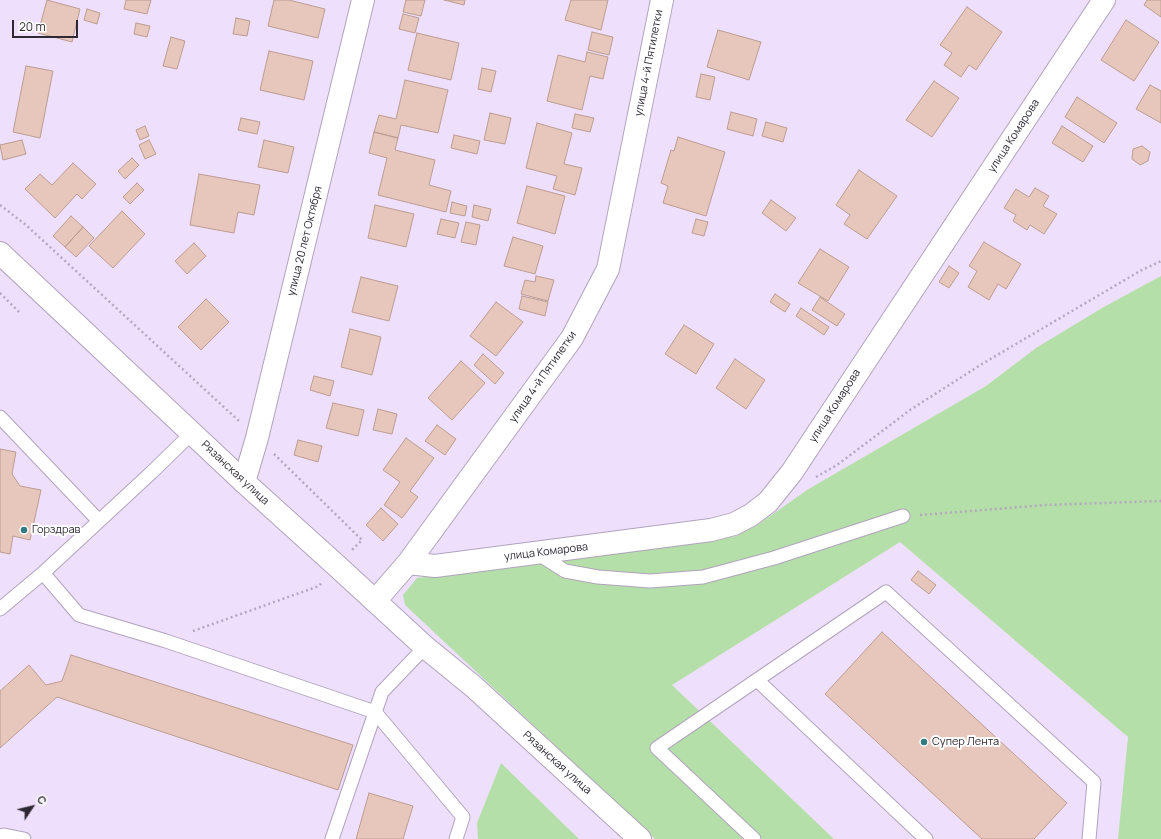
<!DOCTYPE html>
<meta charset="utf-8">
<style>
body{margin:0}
#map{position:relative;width:1161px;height:839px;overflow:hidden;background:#eee0fc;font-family:Manrope,sans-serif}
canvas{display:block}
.north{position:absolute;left:12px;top:787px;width:40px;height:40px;-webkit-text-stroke:3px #fff;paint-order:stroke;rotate:55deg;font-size:11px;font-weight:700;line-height:16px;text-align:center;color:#2d2832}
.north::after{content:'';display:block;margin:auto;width:14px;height:18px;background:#2d2832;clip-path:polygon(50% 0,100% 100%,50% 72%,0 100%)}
.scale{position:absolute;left:12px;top:20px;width:66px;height:18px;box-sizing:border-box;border:2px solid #2d2832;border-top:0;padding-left:5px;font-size:12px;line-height:14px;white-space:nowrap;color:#2d2832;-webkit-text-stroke:3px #fff;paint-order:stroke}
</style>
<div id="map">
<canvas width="1161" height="839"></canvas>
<div class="north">С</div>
<div class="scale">20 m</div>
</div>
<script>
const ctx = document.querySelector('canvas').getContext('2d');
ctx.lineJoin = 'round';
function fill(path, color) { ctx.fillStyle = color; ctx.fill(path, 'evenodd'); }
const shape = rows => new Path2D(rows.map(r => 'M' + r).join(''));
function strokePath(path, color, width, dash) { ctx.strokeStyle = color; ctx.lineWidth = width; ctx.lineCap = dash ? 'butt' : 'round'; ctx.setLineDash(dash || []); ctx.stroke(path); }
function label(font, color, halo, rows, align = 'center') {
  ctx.font = font + ' Manrope,sans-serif'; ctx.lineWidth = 4; ctx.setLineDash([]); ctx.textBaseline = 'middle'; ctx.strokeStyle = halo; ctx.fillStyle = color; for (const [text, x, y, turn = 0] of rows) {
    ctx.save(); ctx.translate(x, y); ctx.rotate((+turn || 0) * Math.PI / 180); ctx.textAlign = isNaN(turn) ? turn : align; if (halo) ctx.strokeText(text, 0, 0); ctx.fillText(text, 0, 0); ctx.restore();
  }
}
fill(shape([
 [1161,276,1161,839,1118,839,1128,737,900,542,672,685,834,839,655,839,405,605,403,595,417,578,709,541,736,536,759,524,807,490,986,386,1036,348,1102,308],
 [501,763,579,839,478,839,477,823]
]), '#b5dfa8');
const building = shape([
 [47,0,80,9,72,42,38,33,47,0],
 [126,0,151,0,147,14,124,9,126,0],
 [274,0,289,0,325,9,318,38,268,26,274,0],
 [406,0,425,0,421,16,403,12,406,0],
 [444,0,465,0,464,5,444,0],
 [571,0,608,0,601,30,565,20,571,0],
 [1147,0,1161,0,1161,17,1144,5,1147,0],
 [967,7,1002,32,976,70,969,65,961,77,944,65,952,53,940,45,967,7],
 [87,9,100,13,97,24,84,20,87,9],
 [403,14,419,18,415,33,399,29,403,14],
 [236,18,250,21,247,36,233,34,236,18],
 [1126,20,1159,42,1134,81,1101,60,1126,20],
 [136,23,150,26,147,37,134,34,136,23],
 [718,30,761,42,749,80,707,67,718,30],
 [592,32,613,37,609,55,588,50,592,32],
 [417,33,459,43,451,80,408,70,417,33],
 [171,37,185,41,177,69,163,66,171,37],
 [269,51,313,61,304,100,260,90,269,51],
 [587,52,608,57,603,79,590,76,582,110,547,101,558,55,585,62,587,52],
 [26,66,53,71,40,138,13,132,26,66],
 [482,68,496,71,491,92,478,89,482,68],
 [701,74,715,77,710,100,696,97,701,74],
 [405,80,448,90,438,133,401,125,398,138,374,132,379,115,396,119,405,80],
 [934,81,959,98,932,137,906,120,934,81],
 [1150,85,1161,91,1161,123,1136,109,1150,85],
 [1077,97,1117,123,1104,143,1065,117,1077,97],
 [731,112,757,119,753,136,727,129,731,112],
 [490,113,511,118,505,144,484,140,490,113],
 [575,114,594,118,590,132,572,128,575,114],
 [241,118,260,122,257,134,238,130,241,118],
 [766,122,787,128,783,142,762,136,766,122],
 [537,123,572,133,564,164,582,168,575,195,553,189,557,176,526,168,537,123],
 [145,126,149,136,140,140,136,130,145,126],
 [1062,126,1093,146,1083,162,1052,143,1062,126],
 [374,132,398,138,395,150,435,160,429,185,451,191,446,212,378,195,387,158,369,153,374,132],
 [454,135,480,141,477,154,451,148,454,135],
 [678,137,725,152,706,216,663,203,668,186,661,183,671,150,674,151,678,137],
 [22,140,26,154,3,160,0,145,22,140],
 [149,140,156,154,145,159,139,145,149,140],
 [264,140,294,147,288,173,258,167,264,140],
 [1142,146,1150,152,1148,161,1140,165,1132,159,1133,149,1142,146],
 [132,158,139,165,125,179,118,171,132,158],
 [73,163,96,184,82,199,77,194,55,218,25,189,40,174,52,185,73,163],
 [859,170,897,196,867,239,844,224,850,215,836,205,859,170],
 [199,174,260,185,254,215,238,212,234,233,190,225,199,174],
 [137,183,144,190,130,204,123,197,137,183],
 [527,186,565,196,555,234,517,223,527,186],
 [1035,188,1049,196,1043,206,1057,214,1044,234,1030,225,1027,230,1013,221,1016,215,1004,208,1016,189,1029,197,1035,188],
 [771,200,796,218,786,231,762,213,771,200],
 [452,202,467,206,465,216,450,213,452,202],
 [375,205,414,214,406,247,368,238,375,205],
 [474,205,491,209,488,221,472,217,474,205],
 [122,211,145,234,113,268,89,246,122,211],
 [71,216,83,227,65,247,53,236,71,216],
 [441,219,459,223,455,238,437,234,441,219],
 [696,219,708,222,704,236,692,233,696,219],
 [466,222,480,225,476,245,461,242,466,222],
 [83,227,94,238,76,257,65,247,83,227],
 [513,237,543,246,535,274,504,266,513,237],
 [984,242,1021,264,1006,289,998,284,989,300,968,287,977,271,969,266,984,242],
 [194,243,206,256,187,274,175,261,194,243],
 [820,249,849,267,828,301,798,283,820,249],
 [949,266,959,273,949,288,939,282,949,266],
 [536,276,554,280,548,301,521,294,525,280,535,282,536,276],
 [361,277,398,286,389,321,352,312,361,277],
 [775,294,790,304,785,312,770,302,775,294],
 [522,296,548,302,545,316,519,309,522,296],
 [820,297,845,314,837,326,812,310,820,297],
 [206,299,229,322,201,350,178,327,206,299],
 [496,302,523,322,496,356,470,336,496,302],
 [801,308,829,327,824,335,796,316,801,308],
 [684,325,714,344,696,374,665,354,684,325],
 [350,329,381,337,372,375,341,367,350,329],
 [483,354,504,373,495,384,474,365,483,354],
 [735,359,765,380,746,409,716,388,735,359],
 [461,361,485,383,452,420,428,398,461,361],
 [314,376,334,381,330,396,310,390,314,376],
 [333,403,364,410,358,436,326,428,333,403],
 [378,409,397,414,392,434,373,430,378,409],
 [437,425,456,439,445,455,425,441,437,425],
 [406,438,434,458,410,491,418,497,402,518,384,505,400,482,383,470,406,438],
 [298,440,322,446,318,462,294,455,298,440],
 [0,449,16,452,12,474,20,486,41,490,30,540,13,536,10,554,0,552,0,449],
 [381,508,398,524,383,541,366,525,381,508],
 [918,571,936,585,929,594,911,580,918,571],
 [882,632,1067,803,1034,839,982,839,825,694,882,632],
 [71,655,353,745,338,790,57,697,0,748,0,691,29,665,46,685,62,681,71,655],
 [369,793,413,806,403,839,356,839,369,793]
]);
fill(building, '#e7c6bb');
strokePath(building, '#bc9c92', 1);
const lane = shape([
 [0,417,99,521],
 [537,553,565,571,598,577,650,581,703,577,774,558,903,516],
 [43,573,79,615,166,641,375,712,463,817,456,839],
 [0,609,43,573,152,472,192,433],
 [757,680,926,839],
 [0,836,4,835,24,839],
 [332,839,382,692,425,647],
 [754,839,657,748,886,592,1094,782,1089,839]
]);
const street = shape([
 [244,482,257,438,363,0],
 [408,563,435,566,711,530,734,524,751,515,768,502,792,472,1104,0],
 [375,601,408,563,572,338,608,269,662,0]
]);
const secondary = shape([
 [0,253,244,482,337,566,425,647,474,687,640,839]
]);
strokePath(lane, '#b1a3bd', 15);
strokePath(street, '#b1a3bd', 24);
strokePath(secondary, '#b1a3bd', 24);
strokePath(shape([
 [0,205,26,225,239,421],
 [0,293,19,312],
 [274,454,362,540,352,550],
 [816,477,837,465,910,410,982,364,1140,271,1161,261],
 [920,515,1046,505,1161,501],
 [193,631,319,586,322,582]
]), '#b3a8bf', 2.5, [2, 3]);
strokePath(lane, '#fff', 13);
strokePath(street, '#fff', 22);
strokePath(secondary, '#fff', 22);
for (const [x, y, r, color] of [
 [24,530,4,"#337a83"],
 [924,742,4,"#337a83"]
]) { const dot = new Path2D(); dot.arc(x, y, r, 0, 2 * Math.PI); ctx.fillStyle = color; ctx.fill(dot); strokePath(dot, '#fff', 1.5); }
label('11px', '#2d2832', '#fff', [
 ["улица 4-й Пятилетки",649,63,-79],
 ["улица Комарова",1014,136,-57],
 ["улица 20 лет Октября",305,241,-76],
 ["улица 4-й Пятилетки",543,377,-55],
 ["улица Комарова",835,406,-57],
 ["Рязанская улица",235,473,43],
 ["улица Комарова",546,552,-7],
 ["Рязанская улица",557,763,42]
]);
label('11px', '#2d2832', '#fff', [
 ["Горздрав",32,530],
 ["Супер Лента",932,742]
], 'left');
</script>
